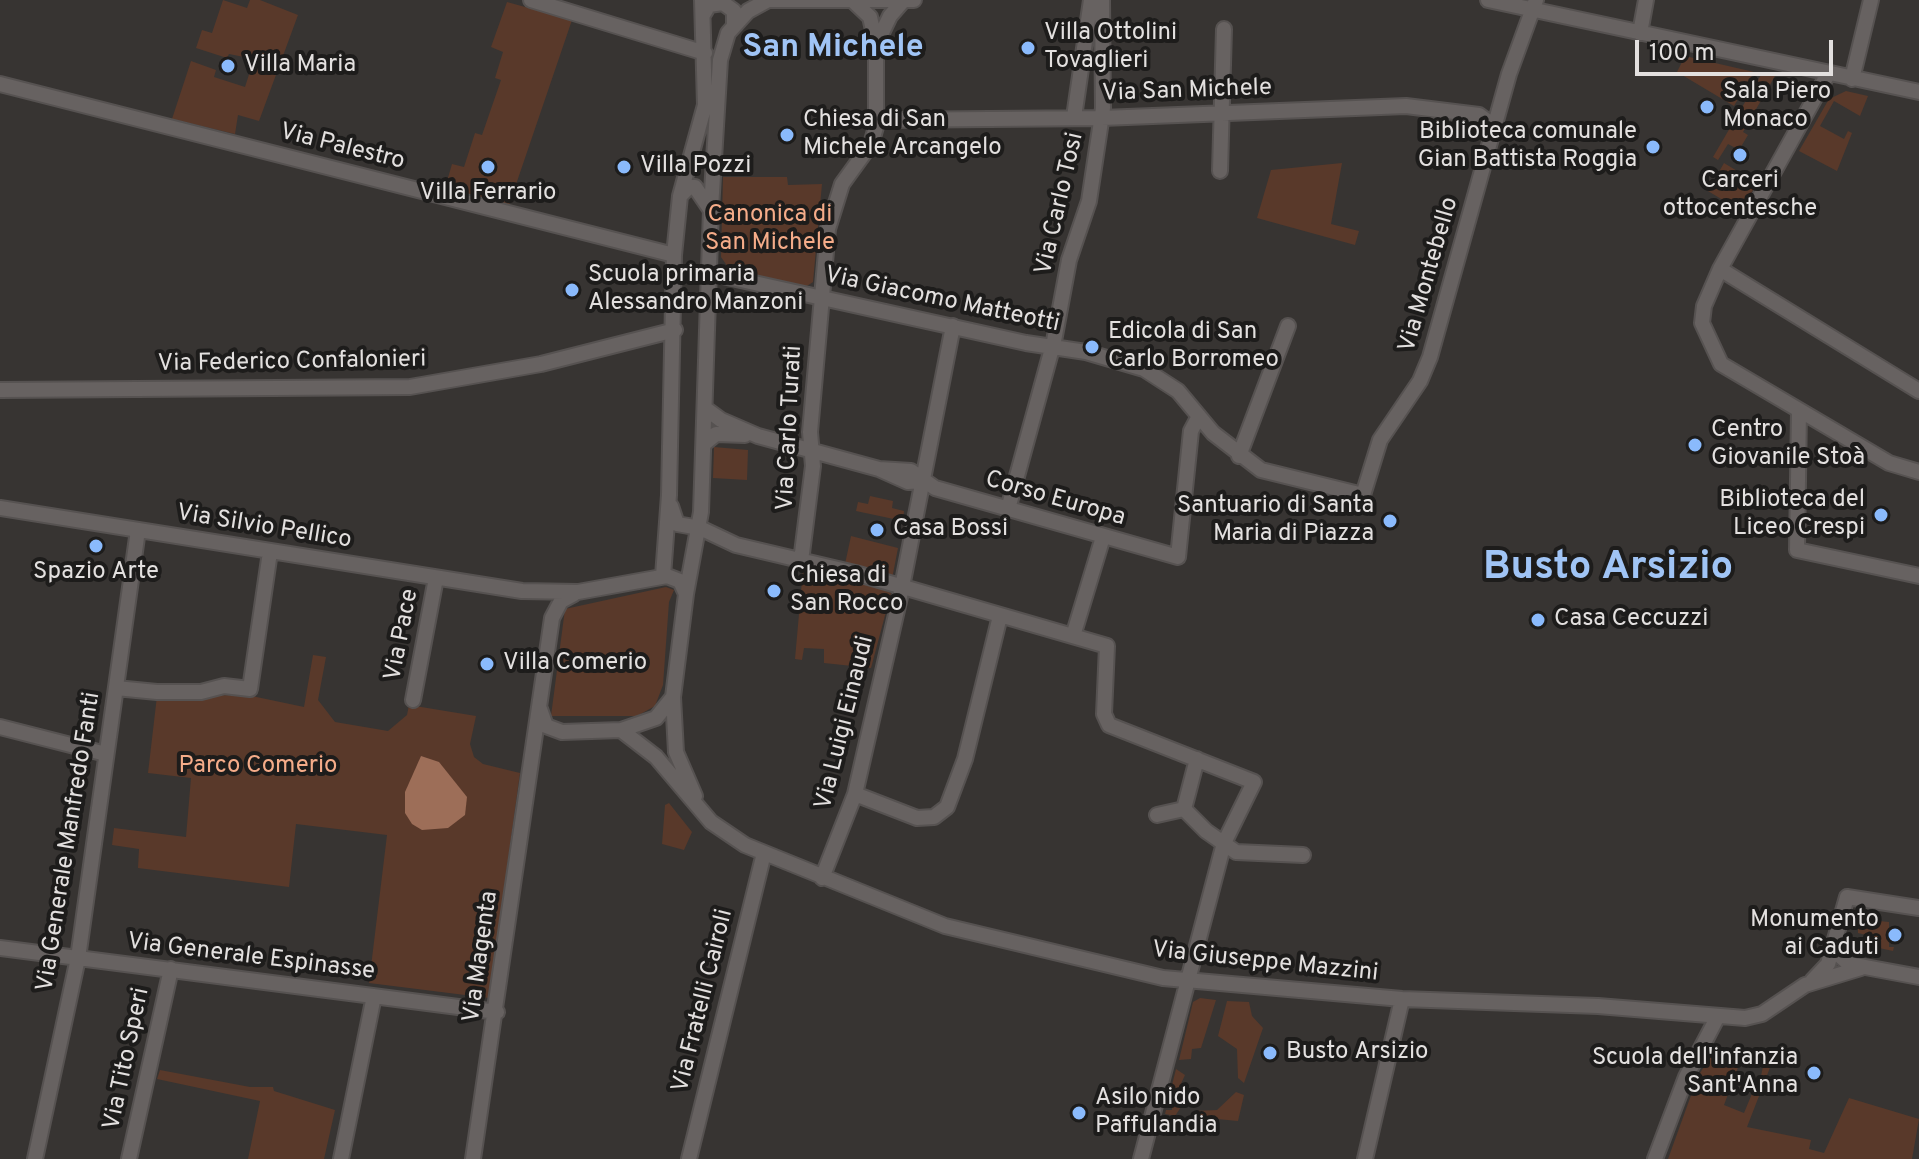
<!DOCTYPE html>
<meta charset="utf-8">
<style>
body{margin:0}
#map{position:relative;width:1919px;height:1159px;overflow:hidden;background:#373432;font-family:Overpass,sans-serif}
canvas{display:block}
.scale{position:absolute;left:1635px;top:40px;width:198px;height:36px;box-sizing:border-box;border:4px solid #e3e0df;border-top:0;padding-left:10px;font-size:24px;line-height:28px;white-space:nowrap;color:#e3e0df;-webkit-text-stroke:6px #1d1c1b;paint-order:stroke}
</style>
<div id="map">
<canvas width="1919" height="1159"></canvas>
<div class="scale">100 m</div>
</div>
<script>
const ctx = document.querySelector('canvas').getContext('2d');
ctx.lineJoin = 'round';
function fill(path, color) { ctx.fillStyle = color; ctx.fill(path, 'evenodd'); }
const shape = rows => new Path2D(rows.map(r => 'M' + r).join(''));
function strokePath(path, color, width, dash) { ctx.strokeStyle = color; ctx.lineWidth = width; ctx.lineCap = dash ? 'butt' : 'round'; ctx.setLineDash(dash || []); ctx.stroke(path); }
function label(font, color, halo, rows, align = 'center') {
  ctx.font = font + ' Overpass,sans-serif'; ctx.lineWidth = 8; ctx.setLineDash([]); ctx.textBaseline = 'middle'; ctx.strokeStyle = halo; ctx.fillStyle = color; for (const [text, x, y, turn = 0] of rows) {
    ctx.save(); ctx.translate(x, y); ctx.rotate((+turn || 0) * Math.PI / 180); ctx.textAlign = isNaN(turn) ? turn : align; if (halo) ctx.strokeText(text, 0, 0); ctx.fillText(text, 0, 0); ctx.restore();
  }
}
fill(shape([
 [223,0,247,8,250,0,260,0,298,15,259,121,238,115,235,134,172,119,191,61,216,70,214,77,245,87,254,59,229,54,227,58,196,48,202,30,212,33],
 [507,2,572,20,509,205,445,188,452,164,464,167,475,133,482,135,501,80,495,78,503,52,491,47],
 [1685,56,1754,72,1734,106,1677,72],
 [1762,73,1775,76,1743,132,1748,135,1739,150,1728,144,1718,160,1713,157],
 [1846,91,1868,96,1860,116,1834,101,1820,126,1844,139,1848,131,1852,133,1837,171,1799,151,1829,99],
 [1342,163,1331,224,1359,231,1355,245,1257,218,1271,170],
 [1724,163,1757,183,1741,211,1708,191],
 [723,177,787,177,788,185,822,184,813,282,807,286,730,270,721,257],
 [714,447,748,450,747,480,713,478],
 [870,496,893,501,892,508,904,511,903,521,856,511,858,502,868,504],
 [851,536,898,548,892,579,845,564],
 [803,569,857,580,891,593,871,668,824,663,824,649,804,648,802,660,795,659],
 [666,587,674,590,669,602,663,685,655,706,637,716,551,716,565,609],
 [313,655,326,657,318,700,335,722,388,731,407,715,409,705,476,716,470,744,474,757,483,764,520,773,489,998,369,983,387,835,296,824,289,887,138,868,139,849,112,845,114,828,186,837,191,778,148,773,157,696,247,695,304,707],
 [669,803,692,832,684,850,662,844,665,805],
 [1869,920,1889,922,1889,947,1894,947,1893,951,1865,945,1866,935,1858,933,1858,924],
 [1200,998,1216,1000,1201,1048,1192,1049,1191,1059,1179,1060,1193,1002],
 [1227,1001,1249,1002,1252,1016,1263,1028,1244,1083,1238,1078,1237,1049,1218,1036],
 [1724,1049,1743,1054,1724,1105,1744,1113,1756,1084,1759,1085,1764,1062,1771,1065,1747,1127,1811,1140,1809,1149,1824,1153,1849,1098,1919,1119,1912,1159,1668,1159,1698,1076,1711,1056],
 [1176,1069,1185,1075,1180,1086,1187,1098,1175,1116,1165,1114,1166,1110,1172,1110,1172,1106,1167,1105],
 [160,1070,250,1087,273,1087,274,1091,335,1110,324,1159,248,1159,260,1101,157,1079],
 [1236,1092,1244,1095,1238,1121,1196,1117,1195,1111,1217,1110]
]), '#59392a');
fill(shape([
 [421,756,439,762,467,797,465,815,448,828,422,830,412,824,405,813,405,792]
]), '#9d6e58');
const minor = shape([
 [531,0,705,53],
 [767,0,914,0],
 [1488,0,1919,92],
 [703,15,709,5,723,3,734,11,734,26],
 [1640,33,1646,0],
 [877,43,890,16,903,1],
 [1828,74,1720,269,1704,306,1702,323,1721,364,1889,463,1919,472],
 [1852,79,1871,0],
 [0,84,674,255],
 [1074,117,1091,0],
 [877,120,1102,118,1406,106,1479,115,1494,126],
 [1220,171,1224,29],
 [680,196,689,187,695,187,710,209],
 [1720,269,1919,391],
 [709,273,1026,343,1086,352,1144,369,1178,391,1213,433,1261,470,1363,495,1380,440,1420,381,1430,357,1509,74,1536,0],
 [0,390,410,387,541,364,675,330],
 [706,409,721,420,758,436,879,469,908,482,921,481],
 [1799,410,1797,550,1919,576],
 [705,443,716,434,745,435],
 [1239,456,1288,326],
 [879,469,911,471,935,488,1178,557,1191,431,1199,416],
 [671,506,677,524,700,528],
 [0,508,522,591,578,592,667,576,680,581,686,594],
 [1008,509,1054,341,1069,260,1089,201,1103,108,1102,0],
 [700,528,736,545,855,573,1107,646,1104,714,1109,725,1254,782,1224,843,1141,1159],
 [801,561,813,466,810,432,828,229,842,184,871,144,876,127,876,43,870,17,852,0],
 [663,576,669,495,674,255,680,196,705,105,702,0],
 [1073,636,1103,537],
 [116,688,157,692,201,692,224,686,250,689,270,552],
 [413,700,436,578],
 [540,709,546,726,562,732,621,730,656,718,673,697],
 [0,727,106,754],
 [621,730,656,757,711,822,745,845,945,926,1163,978,1402,999,1598,1006,1745,1018,1762,1014,1805,985,1861,968],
 [1197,759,1184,809,1206,831,1236,852,1303,855],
 [855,794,917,818,934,817,947,807,965,759,1000,616],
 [695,796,676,752,673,697,686,594,701,512,711,209,720,60,728,33,748,11,768,0],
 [1157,815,1184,809],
 [822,878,855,794,900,597,953,326],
 [1835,941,1838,954,1849,964,1919,977],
 [0,948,497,1012],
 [1812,981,1828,964,1847,897,1919,908],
 [35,1159,78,958,138,530],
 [129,1159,171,969],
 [341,1159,374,996],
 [473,1159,552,618,561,601,574,594],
 [689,1159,764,853],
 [1365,1159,1402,999],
 [1655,1159,1686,1077,1718,1016]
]);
strokePath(minor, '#565251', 18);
strokePath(minor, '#676261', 14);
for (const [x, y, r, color] of [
 [1028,48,8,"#8abafc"],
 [228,66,8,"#8abafc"],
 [1707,107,8,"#8abafc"],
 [787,135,8,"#8abafc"],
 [1653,147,8,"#8abafc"],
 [1740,155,8,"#8abafc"],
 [488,167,8,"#8abafc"],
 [624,167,8,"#8abafc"],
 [572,290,8,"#8abafc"],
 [1092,347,8,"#8abafc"],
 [1695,445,8,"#8abafc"],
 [1881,515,8,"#8abafc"],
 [1390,521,8,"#8abafc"],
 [877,530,8,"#8abafc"],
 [96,546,8,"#8abafc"],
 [774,591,8,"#8abafc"],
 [1538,620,8,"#8abafc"],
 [487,664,8,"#8abafc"],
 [1895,935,8,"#8abafc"],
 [1270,1053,8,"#8abafc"],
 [1814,1073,8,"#8abafc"],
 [1079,1113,8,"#8abafc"]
]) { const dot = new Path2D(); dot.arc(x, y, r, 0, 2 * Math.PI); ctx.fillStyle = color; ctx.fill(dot); strokePath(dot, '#1d1c1b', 3); }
label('24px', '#e3e0df', '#1d1c1b', [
 ["Villa Ottolini",1044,34],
 ["Tovaglieri",1044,62],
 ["Villa Maria",244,66],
 ["Sala Piero",1723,93],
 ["Monaco",1723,121],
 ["Chiesa di San",803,121],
 ["Michele Arcangelo",803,149],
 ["Biblioteca comunale",1637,133,"right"],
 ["Gian Battista Roggia",1637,161,"right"],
 ["Villa Pozzi",640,167],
 ["Carceri",1740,182,"center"],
 ["ottocentesche",1740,210,"center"],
 ["Villa Ferrario",488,194,"center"],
 ["Scuola primaria",588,276],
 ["Alessandro Manzoni",588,304],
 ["Edicola di San",1108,333],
 ["Carlo Borromeo",1108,361],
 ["Centro",1711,431],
 ["Giovanile Stoà",1711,459],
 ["Biblioteca del",1865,501,"right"],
 ["Liceo Crespi",1865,529,"right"],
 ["Santuario di Santa",1374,507,"right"],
 ["Maria di Piazza",1374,535,"right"],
 ["Casa Bossi",893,530],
 ["Spazio Arte",96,573,"center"],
 ["Chiesa di",790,577],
 ["San Rocco",790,605],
 ["Casa Ceccuzzi",1554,620],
 ["Villa Comerio",503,664],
 ["Monumento",1879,921,"right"],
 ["ai Caduti",1879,949,"right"],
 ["Busto Arsizio",1286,1053],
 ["Scuola dell'infanzia",1798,1059,"right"],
 ["Sant'Anna",1798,1087,"right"],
 ["Asilo nido",1095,1099],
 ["Paffulandia",1095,1127]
], 'left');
label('24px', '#e3e0df', '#1d1c1b', [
 ["Via San Michele",1187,92,-2],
 ["Via Palestro",342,148,14],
 ["Via Carlo Tosi",1061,204,-77],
 ["Via Montebello",1430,275,-74],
 ["Via Giacomo Matteotti",942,301,12],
 ["Via Federico Confalonieri",292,363,-1],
 ["Via Carlo Turati",791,428,-87],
 ["Corso Europa",1055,500,16],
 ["Via Silvio Pellico",264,528,9],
 ["Via Pace",403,635,-79],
 ["Via Luigi Einaudi",846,723,-76],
 ["Via Generale Manfredo Fanti",70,842,-81],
 ["Via Magenta",482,957,-82],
 ["Via Generale Espinasse",251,958,7],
 ["Via Giuseppe Mazzini",1265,963,6],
 ["Via Fratelli Cairoli",704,1001,-76],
 ["Via Tito Speri",128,1059,-78]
]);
label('24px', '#f5ac89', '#1d1c1b', [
 ["Canonica di",770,216],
 ["San Michele",770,244],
 ["Parco Comerio",258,767]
]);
label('bold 32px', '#a0c4f5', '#1d1c1b', [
 ["San Michele",833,50]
]);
label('bold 40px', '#a0c4f5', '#1d1c1b', [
 ["Busto Arsizio",1608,570]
]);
</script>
